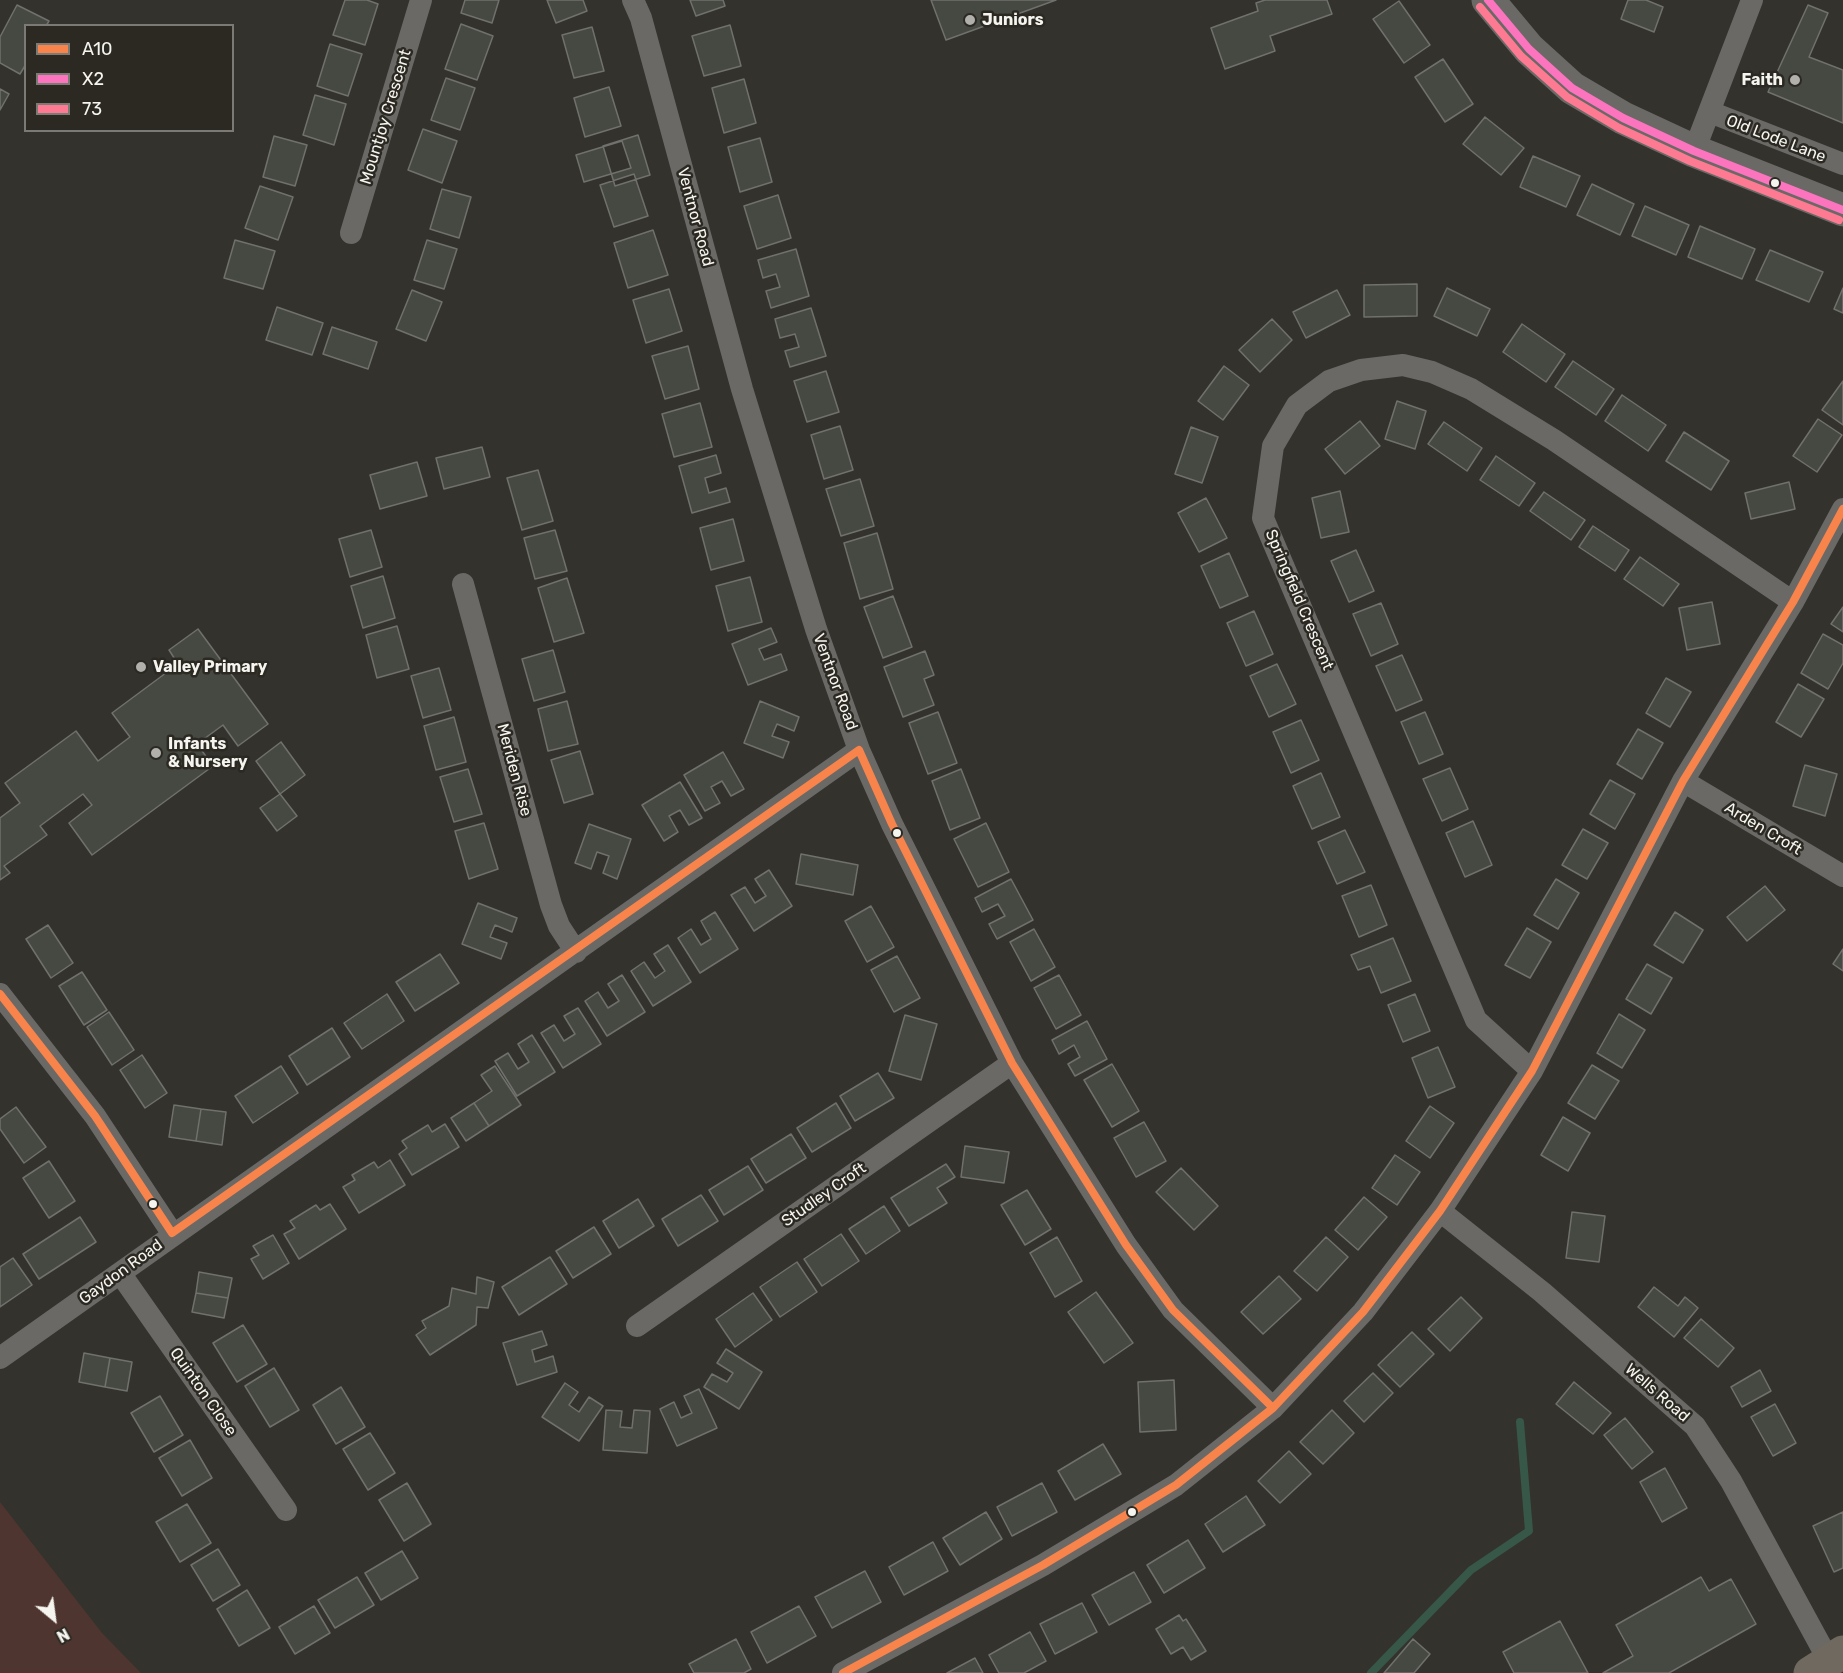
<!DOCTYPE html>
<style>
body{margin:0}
#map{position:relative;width:1843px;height:1673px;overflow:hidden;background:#33322d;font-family:Rubik,sans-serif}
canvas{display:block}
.legend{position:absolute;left:24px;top:24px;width:210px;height:108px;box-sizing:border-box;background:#2b2922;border:2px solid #7c7a74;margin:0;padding:8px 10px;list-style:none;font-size:18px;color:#f5f4ef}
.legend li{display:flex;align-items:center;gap:12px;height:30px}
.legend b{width:30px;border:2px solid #7c7a74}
.north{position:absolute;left:24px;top:1589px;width:60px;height:60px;-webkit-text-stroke:4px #2b2922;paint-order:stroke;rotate:151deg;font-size:16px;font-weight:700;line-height:24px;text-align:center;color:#f5f4ef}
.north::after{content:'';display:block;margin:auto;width:21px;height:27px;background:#f5f4ef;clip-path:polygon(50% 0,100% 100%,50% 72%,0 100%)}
</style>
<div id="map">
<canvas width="1843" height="1673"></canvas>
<ul class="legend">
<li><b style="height:8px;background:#f8844c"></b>A10</li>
<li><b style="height:8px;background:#fc73be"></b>X2</li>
<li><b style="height:8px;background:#fe7a93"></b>73</li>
</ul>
<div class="north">N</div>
</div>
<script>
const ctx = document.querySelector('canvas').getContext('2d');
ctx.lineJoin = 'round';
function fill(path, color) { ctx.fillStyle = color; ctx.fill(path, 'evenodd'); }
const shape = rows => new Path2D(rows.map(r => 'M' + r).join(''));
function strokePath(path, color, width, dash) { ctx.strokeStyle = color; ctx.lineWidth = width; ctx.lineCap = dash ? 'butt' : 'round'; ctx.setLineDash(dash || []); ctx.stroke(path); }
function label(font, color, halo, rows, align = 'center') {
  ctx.font = font + ' Rubik,sans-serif'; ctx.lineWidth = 5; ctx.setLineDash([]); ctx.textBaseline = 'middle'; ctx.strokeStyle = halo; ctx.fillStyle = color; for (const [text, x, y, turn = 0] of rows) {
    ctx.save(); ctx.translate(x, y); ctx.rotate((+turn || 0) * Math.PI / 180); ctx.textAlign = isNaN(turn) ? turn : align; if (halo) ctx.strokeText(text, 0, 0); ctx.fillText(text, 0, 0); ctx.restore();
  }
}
fill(shape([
 [0,1502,102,1633,141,1673,0,1673]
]), '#4e3530');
strokePath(shape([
 [1371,1673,1471,1570,1529,1531,1520,1422]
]), '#375748', 8);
const building = shape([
 [345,0,367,0,378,4,365,45,333,35,345,0],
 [465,0,499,0,492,23,461,13,465,0],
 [547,0,583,0,587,11,556,23,547,0],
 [690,0,723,0,725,6,696,16,690,0],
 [931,0,1056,0,946,40,931,0],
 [1265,0,1327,0,1332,14,1270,36,1275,51,1225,69,1211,28,1258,11,1256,3,1265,0],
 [1628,0,1646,0,1663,7,1654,32,1621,19,1628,0],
 [1399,1,1430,45,1404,63,1373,19,1399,1],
 [17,5,49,21,46,26,26,26,26,64,20,74,0,63,0,37,17,5],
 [1808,5,1828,13,1809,57,1843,70,1843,123,1768,92,1808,5],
 [461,24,493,36,477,80,445,69,461,24],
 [730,25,741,66,704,76,692,36,730,25],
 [592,27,604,71,574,78,562,35,592,27],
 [330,44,362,54,348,96,317,86,330,44],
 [1443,59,1473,104,1445,122,1415,77,1443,59],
 [446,78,475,88,460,130,431,120,446,78],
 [744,79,756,123,724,133,712,88,744,79],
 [609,87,621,126,585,137,574,98,609,87],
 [0,89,9,94,0,110,0,89],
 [315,95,346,104,334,145,303,135,315,95],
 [1485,117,1524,148,1501,175,1463,144,1485,117],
 [423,129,457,141,442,183,408,170,423,129],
 [638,135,650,175,615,186,603,146,638,135],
 [274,136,307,145,295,186,263,177,274,136],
 [760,138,772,182,740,192,728,147,760,138],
 [622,141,631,168,584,182,576,155,622,141],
 [1533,156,1580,176,1566,207,1520,187,1533,156],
 [634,174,648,216,614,227,600,185,634,174],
 [1592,184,1634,204,1620,235,1577,215,1592,184],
 [260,186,293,197,278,240,245,228,260,186],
 [442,189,471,197,459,238,430,229,442,189],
 [778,195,791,238,757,249,744,206,778,195],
 [1645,206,1689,225,1676,255,1632,236,1645,206],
 [1700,226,1755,249,1742,279,1688,257,1700,226],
 [653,230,668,275,628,288,614,243,653,230],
 [235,240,275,251,263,289,224,278,235,240],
 [427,240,457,249,444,289,414,280,427,240],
 [796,249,809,296,771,308,766,291,780,287,776,274,763,278,758,260,796,249],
 [1770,250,1823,272,1809,302,1756,280,1770,250],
 [1417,284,1417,316,1364,317,1364,285,1417,284],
 [1447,288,1490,309,1477,336,1434,316,1447,288],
 [1843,288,1843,313,1834,309,1843,288],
 [669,289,682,331,646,343,633,300,669,289],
 [412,290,442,302,426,341,396,329,412,290],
 [1337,290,1350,315,1306,338,1293,312,1337,290],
 [277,307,323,323,312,355,266,340,277,307],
 [811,308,826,356,790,367,785,351,799,347,795,334,780,338,775,319,811,308],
 [1272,319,1292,340,1260,372,1239,350,1272,319],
 [1522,324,1565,354,1546,382,1503,352,1522,324],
 [332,327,377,342,368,369,323,354,332,327],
 [688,346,699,389,665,399,652,356,688,346],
 [1573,361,1614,389,1596,415,1555,387,1573,361],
 [1224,366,1249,385,1223,420,1198,401,1224,366],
 [826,371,839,412,807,422,794,381,826,371],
 [1843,381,1843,425,1822,410,1843,381],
 [1622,395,1666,425,1648,451,1605,421,1622,395],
 [1397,401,1426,411,1415,449,1385,439,1397,401],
 [700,403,712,447,674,457,662,414,700,403],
 [1818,419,1842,435,1817,472,1793,456,1818,419],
 [1360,421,1380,446,1345,474,1325,449,1360,421],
 [1444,422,1482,448,1467,471,1428,444,1444,422],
 [840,426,853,470,824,479,811,435,840,426],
 [1191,427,1218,437,1202,483,1175,474,1191,427],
 [1684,432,1729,461,1711,490,1666,461,1684,432],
 [482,447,490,477,444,489,436,458,482,447],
 [716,455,721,473,705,478,709,493,726,488,730,502,692,513,679,466,716,455],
 [1496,456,1535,483,1519,506,1480,480,1496,456],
 [417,462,427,496,380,509,370,475,417,462],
 [538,470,553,521,522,530,507,478,538,470],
 [860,479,874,526,841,536,826,489,860,479],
 [1789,482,1795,509,1751,519,1745,493,1789,482],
 [1340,491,1349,532,1321,538,1312,498,1340,491],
 [1544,492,1585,520,1571,540,1530,511,1544,492],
 [1206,498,1227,538,1199,552,1178,513,1206,498],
 [733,519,744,561,711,570,700,528,733,519],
 [1593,526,1629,550,1615,571,1579,547,1593,526],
 [371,530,382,567,350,577,339,539,371,530],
 [555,530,567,571,535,579,524,538,555,530],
 [877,533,893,589,860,599,844,543,877,533],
 [1356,550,1374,591,1349,602,1331,561,1356,550],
 [1229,553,1248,596,1220,608,1201,566,1229,553],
 [1640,557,1679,584,1663,606,1624,579,1640,557],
 [383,576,395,618,363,628,351,586,383,576],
 [750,577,762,622,728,631,716,586,750,577],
 [567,578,584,633,554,642,538,588,567,578],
 [893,596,912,647,883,658,864,607,893,596],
 [1712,602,1720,644,1687,650,1679,608,1712,602],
 [1381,603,1398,644,1371,656,1353,614,1381,603],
 [1843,607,1843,632,1831,624,1843,607],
 [1254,611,1273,654,1246,666,1227,623,1254,611],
 [397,626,409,669,377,678,366,635,397,626],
 [771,628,777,642,759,649,764,660,781,654,787,670,748,685,732,644,771,628],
 [198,629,268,724,238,746,223,725,197,744,213,766,92,855,69,823,92,805,83,794,40,826,47,835,4,866,10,873,0,880,0,818,20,803,5,783,76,731,98,761,130,737,112,713,178,664,169,650,198,629],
 [1823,634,1843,645,1843,663,1828,689,1801,673,1823,634],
 [553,650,565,692,534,701,522,659,553,650],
 [925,651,934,675,924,679,934,705,903,717,884,667,925,651],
 [1402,655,1422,700,1396,711,1376,666,1402,655],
 [1277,664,1296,704,1269,717,1250,676,1277,664],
 [439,668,451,710,423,718,411,676,439,668],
 [1666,678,1691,692,1670,727,1646,713,1666,678],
 [1798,684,1824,699,1801,737,1776,722,1798,684],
 [567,701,578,744,548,751,538,709,567,701],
 [760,701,799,717,794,731,777,724,772,736,789,742,783,758,744,743,760,701],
 [938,712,957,763,928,774,909,723,938,712],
 [1425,712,1443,754,1419,764,1401,722,1425,712],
 [454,717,466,762,436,770,424,726,454,717],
 [1301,720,1319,760,1291,773,1273,732,1301,720],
 [1638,729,1663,743,1642,779,1617,764,1638,729],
 [281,742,305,775,280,794,256,761,281,742],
 [580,751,593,794,564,803,551,760,580,751],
 [723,752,744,789,731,796,722,781,711,787,720,803,705,811,684,775,723,752],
 [1805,765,1837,774,1825,816,1793,806,1805,765],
 [1450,768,1468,809,1442,821,1423,779,1450,768],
 [468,769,482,814,454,822,440,777,468,769],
 [961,769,980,818,950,830,932,781,961,769],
 [1321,773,1340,817,1312,829,1293,786,1321,773],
 [1610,780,1635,794,1615,829,1590,814,1610,780],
 [680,782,702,818,689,825,680,810,669,816,678,832,664,841,642,805,680,782],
 [280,794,297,816,277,831,260,808,280,794],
 [1473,821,1492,865,1465,877,1446,833,1473,821],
 [484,823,498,869,469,879,455,831,484,823],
 [986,823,1009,872,978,887,954,839,986,823],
 [589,824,631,839,617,879,603,873,609,856,597,852,591,869,575,863,589,824],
 [1583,829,1608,843,1587,879,1562,865,1583,829],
 [1345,830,1365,872,1337,884,1318,842,1345,830],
 [801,854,858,865,853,895,796,884,801,854],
 [769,870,792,906,754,931,731,895,745,887,755,903,766,896,755,879,769,870],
 [1011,879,1033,920,997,939,989,924,1005,916,998,904,982,912,975,898,1011,879],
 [1556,879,1579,893,1558,929,1534,915,1556,879],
 [1371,885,1387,925,1359,937,1342,896,1371,885],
 [1765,886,1785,910,1747,941,1727,917,1765,886],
 [478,903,517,918,512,932,495,925,490,937,507,943,501,959,462,944,478,903],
 [871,906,894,947,867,962,845,921,871,906],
 [715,912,738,949,700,973,678,938,691,929,701,945,711,939,701,921,715,912],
 [1675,912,1703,930,1683,963,1654,945,1675,912],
 [48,925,73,963,51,978,26,939,48,925],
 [1527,928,1551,942,1530,978,1505,965,1527,928],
 [1034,929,1055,967,1031,981,1010,942,1034,929],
 [1393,938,1411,981,1381,993,1370,966,1358,970,1351,955,1393,938],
 [668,945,691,982,653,1006,631,971,644,962,655,978,665,971,654,954,668,945],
 [1843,949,1843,971,1833,964,1843,949],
 [440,954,459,983,415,1011,396,982,440,954],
 [897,956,920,998,894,1012,871,970,897,956],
 [1647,964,1672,978,1651,1014,1626,999,1647,964],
 [82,972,107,1010,84,1025,59,986,82,972],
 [622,975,645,1012,607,1036,585,1001,598,992,608,1008,619,1001,608,984,622,975],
 [1059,975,1081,1015,1056,1029,1034,988,1059,975],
 [387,994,404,1021,362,1049,344,1023,387,994],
 [1415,994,1430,1031,1403,1042,1388,1005,1415,994],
 [578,1008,601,1044,563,1068,541,1033,554,1025,564,1041,575,1034,564,1016,578,1008],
 [109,1012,134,1050,112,1065,87,1027,109,1012],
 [1619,1014,1645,1030,1622,1068,1597,1053,1619,1014],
 [905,1015,937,1024,921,1080,889,1071,905,1015],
 [1087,1021,1107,1059,1075,1076,1068,1064,1080,1057,1074,1045,1059,1054,1052,1040,1087,1021],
 [332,1028,350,1057,307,1085,289,1056,332,1028],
 [532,1035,555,1072,517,1096,495,1061,508,1053,518,1069,529,1062,518,1044,532,1035],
 [1438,1047,1455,1087,1428,1098,1412,1058,1438,1047],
 [142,1055,167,1093,145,1108,120,1070,142,1055],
 [1112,1064,1139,1111,1112,1127,1084,1080,1112,1064],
 [1592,1065,1619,1081,1595,1119,1568,1103,1592,1065],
 [281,1066,298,1093,253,1123,235,1096,281,1066],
 [495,1066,521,1105,489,1126,474,1103,492,1091,481,1075,495,1066],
 [878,1073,894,1098,855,1121,840,1096,878,1073],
 [474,1103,489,1126,466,1141,451,1118,474,1103],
 [836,1103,851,1128,812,1152,797,1128,836,1103],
 [174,1105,201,1109,196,1141,169,1137,174,1105],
 [1430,1106,1454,1123,1430,1158,1406,1141,1430,1106],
 [16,1107,46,1147,24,1163,0,1129,0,1119,16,1107],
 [201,1109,226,1112,222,1145,196,1141,201,1109],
 [1563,1117,1590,1133,1568,1171,1541,1155,1563,1117],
 [1144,1122,1166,1161,1136,1177,1114,1138,1144,1122],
 [445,1124,459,1147,412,1175,399,1154,407,1148,402,1141,428,1125,432,1132,445,1124],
 [791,1134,806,1158,766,1183,751,1159,791,1134],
 [965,1146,1009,1152,1004,1183,961,1177,965,1146],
 [1395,1155,1420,1172,1397,1205,1372,1188,1395,1155],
 [390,1160,405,1185,359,1213,343,1187,355,1180,352,1175,374,1162,378,1168,390,1160],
 [49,1161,75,1201,49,1218,23,1178,49,1161],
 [946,1164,955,1177,937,1188,947,1203,909,1226,891,1198,946,1164],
 [748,1166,763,1190,724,1215,709,1190,748,1166],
 [1181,1168,1218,1206,1194,1230,1156,1192,1181,1168],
 [1027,1190,1051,1229,1025,1245,1001,1205,1027,1190],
 [701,1195,718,1221,678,1246,662,1219,701,1195],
 [1364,1197,1387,1217,1358,1250,1335,1230,1364,1197],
 [638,1199,654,1226,619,1248,603,1221,638,1199],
 [330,1204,346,1229,299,1259,284,1234,295,1228,290,1221,316,1205,320,1210,330,1204],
 [884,1206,900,1231,866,1254,849,1229,884,1206],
 [1572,1212,1605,1216,1599,1262,1566,1258,1572,1212],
 [80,1217,96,1242,39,1279,23,1254,80,1217],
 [594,1227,611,1254,573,1278,556,1251,594,1227],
 [841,1234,859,1261,822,1286,804,1259,841,1234],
 [273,1235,289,1263,263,1279,251,1259,259,1255,253,1246,273,1235],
 [1057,1237,1082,1281,1055,1297,1030,1253,1057,1237],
 [1326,1237,1348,1257,1317,1291,1294,1271,1326,1237],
 [550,1257,567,1284,519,1315,502,1287,550,1257],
 [13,1258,32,1285,0,1307,0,1267,13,1258],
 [797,1262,817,1292,780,1317,760,1287,797,1262],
 [199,1272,232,1278,228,1298,196,1293,199,1272],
 [1279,1276,1301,1299,1263,1334,1241,1312,1279,1276],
 [477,1277,494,1282,488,1308,477,1307,476,1325,430,1355,416,1335,426,1328,422,1321,449,1306,452,1288,476,1294,477,1277],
 [1654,1287,1678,1306,1685,1297,1698,1308,1674,1337,1638,1307,1654,1287],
 [1096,1292,1133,1343,1104,1363,1068,1312,1096,1292],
 [196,1293,228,1298,224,1318,192,1312,196,1293],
 [753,1293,772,1320,735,1347,716,1319,753,1293],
 [1461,1297,1482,1318,1450,1351,1428,1329,1461,1297],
 [1701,1319,1734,1348,1718,1367,1684,1338,1701,1319],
 [243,1325,267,1364,237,1382,213,1343,243,1325],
 [542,1331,547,1345,532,1350,535,1362,553,1356,557,1372,517,1385,503,1343,542,1331],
 [1412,1332,1434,1354,1400,1387,1378,1365,1412,1332],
 [726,1349,762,1372,739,1409,704,1387,712,1374,727,1382,733,1373,717,1363,726,1349],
 [84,1353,110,1358,105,1387,79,1382,84,1353],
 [110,1358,132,1362,127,1391,105,1387,110,1358],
 [274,1368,299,1410,270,1427,245,1386,274,1368],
 [1760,1370,1771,1391,1742,1407,1731,1387,1760,1370],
 [1373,1373,1393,1393,1364,1422,1344,1401,1373,1373],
 [1174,1380,1176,1430,1140,1432,1138,1382,1174,1380],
 [1574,1382,1611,1413,1593,1434,1556,1404,1574,1382],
 [565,1383,578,1392,569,1405,579,1412,589,1397,603,1406,579,1441,542,1417,565,1383],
 [341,1387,365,1427,336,1444,313,1405,341,1387],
 [699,1389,717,1428,677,1446,660,1409,674,1402,681,1418,692,1413,684,1396,699,1389],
 [160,1396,183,1435,154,1452,131,1413,160,1396],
 [1775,1404,1796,1443,1773,1456,1751,1417,1775,1404],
 [606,1410,622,1411,620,1427,632,1428,634,1410,650,1411,647,1453,603,1450,606,1410],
 [1332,1410,1354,1433,1323,1464,1300,1442,1332,1410],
 [1625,1418,1653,1452,1632,1469,1604,1435,1625,1418],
 [370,1433,395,1473,368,1490,343,1449,370,1433],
 [190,1440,212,1478,182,1496,159,1458,190,1440],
 [1103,1444,1121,1474,1075,1500,1058,1471,1103,1444],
 [1289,1451,1311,1474,1280,1503,1258,1481,1289,1451],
 [1665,1468,1687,1508,1662,1522,1640,1482,1665,1468],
 [407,1483,431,1524,404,1541,379,1500,407,1483],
 [1042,1483,1057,1512,1012,1536,997,1507,1042,1483],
 [1246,1496,1265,1525,1223,1552,1205,1524,1246,1496],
 [187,1504,211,1543,180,1562,156,1522,187,1504],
 [986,1512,1002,1539,960,1565,943,1538,986,1512],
 [1843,1512,1843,1568,1834,1572,1813,1526,1843,1512],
 [1188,1540,1205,1568,1164,1593,1147,1565,1188,1540],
 [933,1542,948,1571,904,1595,889,1567,933,1542],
 [218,1549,240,1585,213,1601,191,1565,218,1549],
 [402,1551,418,1578,381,1600,365,1573,402,1551],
 [865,1571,881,1602,832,1628,815,1597,865,1571],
 [1134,1572,1151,1602,1109,1625,1092,1595,1134,1572],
 [357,1577,374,1605,335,1628,318,1600,357,1577],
 [1701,1577,1709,1591,1731,1579,1756,1624,1669,1673,1603,1673,1633,1656,1616,1625,1701,1577],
 [247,1590,270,1628,239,1646,217,1609,247,1590],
 [1082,1603,1097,1632,1055,1654,1040,1624,1082,1603],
 [314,1606,330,1633,295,1654,279,1627,314,1606],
 [799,1606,816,1636,767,1663,751,1632,799,1606],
 [1179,1615,1183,1621,1186,1619,1206,1651,1191,1660,1183,1647,1171,1654,1156,1629,1179,1615],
 [1560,1621,1588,1673,1514,1673,1503,1652,1560,1621],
 [1030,1632,1046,1661,1024,1673,999,1673,989,1655,1030,1632],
 [736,1639,751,1669,744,1673,694,1673,689,1664,736,1639],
 [1413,1639,1430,1654,1414,1673,1384,1673,1413,1639],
 [975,1658,983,1673,947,1673,975,1658]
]);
fill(building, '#464941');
strokePath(building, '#70706d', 1.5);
strokePath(shape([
 [633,0,641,18,742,389,816,629,859,750,892,824,1012,1063,1126,1245,1173,1310,1273,1408],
 [1710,112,1843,164],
 [1694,151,1752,0],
 [351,233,421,0],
 [463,584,551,905,559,926,576,952],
 [1683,781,1843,876],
 [0,994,95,1116,172,1233],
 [1532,1071,1476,1020,1263,518,1273,446,1297,405,1329,381,1361,370,1403,365,1432,372,1471,389,1554,440,1793,602],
 [1440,1211,1542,1292,1695,1426,1731,1481,1829,1661],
 [120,1273,286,1510],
 [637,1326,1012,1063],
 [0,1358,859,750],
 [843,1673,1043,1565,1176,1485,1273,1408,1363,1312,1440,1211,1532,1071,1683,781,1793,602,1843,509]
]), '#6a6966', 22);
strokePath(shape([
 [1488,0,1529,49,1572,88,1623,118,1694,151,1843,210]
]), '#6a6966', 33);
strokePath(shape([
 [1810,1673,1843,1652]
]), '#6f695f', 33);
strokePath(shape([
 [0,994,95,1116,172,1233,859,750,892,824,1012,1063,1126,1245,1173,1310,1273,1408],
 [843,1673,1043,1565,1176,1485,1273,1408,1363,1312,1440,1211,1532,1071,1683,781,1793,602,1843,509]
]), '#f8844c', 8);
strokePath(shape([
 [1488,0,1529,49,1572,88,1623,118,1694,151,1843,210]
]), '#fc73be', 8);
strokePath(shape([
 [1480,7,1521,56,1567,97,1619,128,1690,161,1839,220]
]), '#fe7a93', 8);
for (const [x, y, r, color] of [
 [970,20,6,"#b1b0ab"],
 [1795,80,6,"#b1b0ab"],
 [1775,183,5,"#f5f4ef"],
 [141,667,6,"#b1b0ab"],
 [156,753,6,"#b1b0ab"],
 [897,833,5,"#f5f4ef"],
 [153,1204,5,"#f5f4ef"],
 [1132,1512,5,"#f5f4ef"]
]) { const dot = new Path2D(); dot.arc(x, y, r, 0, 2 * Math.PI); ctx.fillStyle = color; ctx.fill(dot); strokePath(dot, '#2b2922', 2); }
label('bold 16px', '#f5f4ef', '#2b2922', [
 ["Juniors",982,20],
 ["Faith",1783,80,"right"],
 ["Valley Primary",153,667],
 ["Infants",168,744],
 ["& Nursery",168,762]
], 'left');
label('16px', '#f5f4ef', '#2b2922', [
 ["Mountjoy Crescent",386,117,-73],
 ["Old Lode Lane",1776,139,21],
 ["Ventnor Road",695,217,75],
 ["Springfield Crescent",1299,600,67],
 ["Ventnor Road",835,682,70],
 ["Meriden Rise",514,770,75],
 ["Arden Croft",1763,829,31],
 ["Studley Croft",824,1195,-35],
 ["Gaydon Road",121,1272,-36],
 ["Quinton Close",203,1392,55],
 ["Wells Road",1657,1393,41]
]);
</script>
